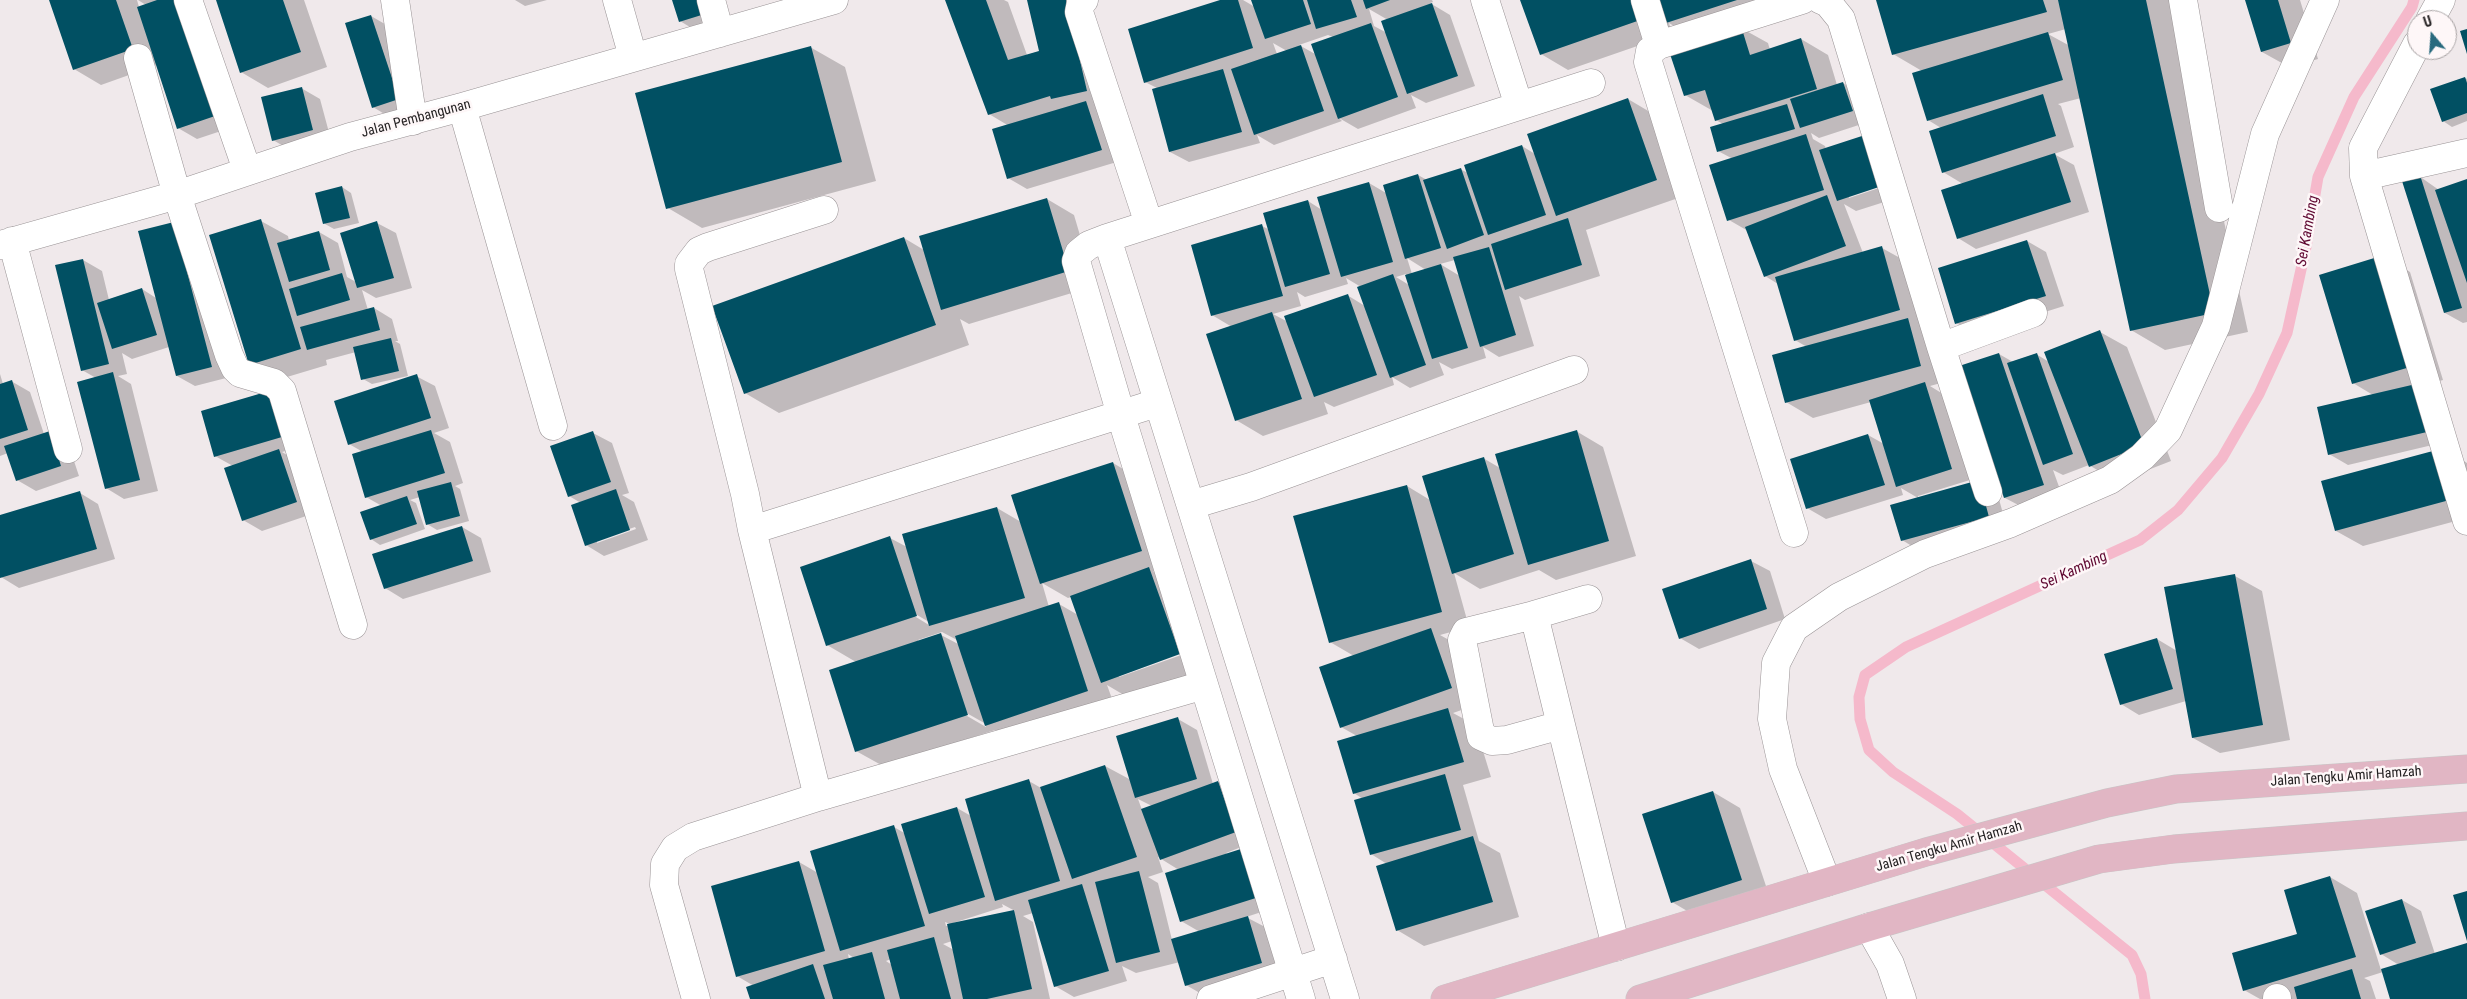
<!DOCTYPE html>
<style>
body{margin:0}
#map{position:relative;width:2467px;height:999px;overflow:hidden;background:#f0e9eb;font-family:"Roboto Condensed",sans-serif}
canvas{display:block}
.north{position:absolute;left:2407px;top:10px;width:50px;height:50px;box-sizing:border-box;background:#fef7f8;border:1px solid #a7a2a3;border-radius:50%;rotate:342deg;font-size:14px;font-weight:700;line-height:20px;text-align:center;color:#252223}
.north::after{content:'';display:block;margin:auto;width:18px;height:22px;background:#296a7e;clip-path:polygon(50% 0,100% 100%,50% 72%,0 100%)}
</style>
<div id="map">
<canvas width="2467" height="999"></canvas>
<div class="north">U</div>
</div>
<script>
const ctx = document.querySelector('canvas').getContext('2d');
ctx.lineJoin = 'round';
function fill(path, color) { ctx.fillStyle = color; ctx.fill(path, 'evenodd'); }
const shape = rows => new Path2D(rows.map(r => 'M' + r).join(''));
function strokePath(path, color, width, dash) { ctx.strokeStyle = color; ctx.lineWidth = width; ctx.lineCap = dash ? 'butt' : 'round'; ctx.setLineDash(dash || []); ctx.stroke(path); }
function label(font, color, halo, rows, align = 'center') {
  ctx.font = font + ' "Roboto Condensed",sans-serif'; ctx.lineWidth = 5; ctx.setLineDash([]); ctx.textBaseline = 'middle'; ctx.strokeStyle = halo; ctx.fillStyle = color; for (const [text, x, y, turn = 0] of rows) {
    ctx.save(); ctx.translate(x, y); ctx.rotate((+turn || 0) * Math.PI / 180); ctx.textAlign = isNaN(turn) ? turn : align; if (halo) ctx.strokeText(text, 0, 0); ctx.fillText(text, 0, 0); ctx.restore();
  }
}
fill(shape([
 [50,0,137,0,139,7,146,5,138,0,183,0,233,127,197,139,178,128,157,65,101,85,74,69],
 [217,0,304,0,327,67,268,88,241,72],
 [515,0,547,0,525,6],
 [673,0,720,0,698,32,680,21],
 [947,0,1004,0,1008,2,1027,55,1040,51,1028,0,1088,0,1120,161,1027,189,1008,178,1009,126,989,114],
 [1224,0,1243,0,1255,7,1253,0,1432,0,1433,2,1430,3,1450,15,1475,86,1426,103,1411,95,1416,108,1358,129,1339,118,1342,121,1274,145,1257,135,1260,143,1189,162,1170,152,1157,88,1145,82],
 [1369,9,1388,20,1387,33,1374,26],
 [1328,35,1333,37,1317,55,1299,45],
 [1273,43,1287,51,1277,54],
 [1522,0,1760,0,1685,33,1669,23,1672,34,1568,70,1541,54],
 [1878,0,2176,0,2248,332,2165,350,2131,330,2081,98,2058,104,2061,106,2074,147,2054,154,2074,165,2089,212,1976,249,1958,238,1963,184,1943,172,1941,128,1928,120,1922,71,1893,54],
 [2066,29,2070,46,2048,34],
 [2247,0,2300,0,2318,59,2289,67,2262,52],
 [371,16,390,27,417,110,391,118,373,107],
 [1741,28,1768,43,1770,50,1801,39,1828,55,1837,85,1843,83,1862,94,1871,121,1819,138,1811,133,1813,139,1825,146,1826,149,1865,136,1883,147,1900,197,1856,211,1844,204,1863,253,1882,248,1909,263,1926,325,1920,327,1935,335,1948,381,1930,386,1943,394,1970,480,1918,496,1918,498,1901,488,1903,495,1826,519,1807,508,1792,460,1868,435,1884,444,1871,402,1813,418,1786,402,1774,356,1807,347,1795,340,1778,284,1765,276,1748,231,1729,220,1711,166,1733,159,1718,151,1711,128,1723,124,1716,120,1713,111,1685,95,1670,51],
 [1887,183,1888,185,1849,198,1849,196],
 [810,47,845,67,876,181,702,228,668,208],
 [2465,78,2467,79,2467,121,2452,127,2443,121],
 [301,88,320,99,331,140,292,151,273,140],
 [1628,99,1655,115,1684,196,1586,230,1600,276,1525,300,1519,296,1534,346,1499,357,1483,347,1486,358,1452,369,1439,362,1444,375,1410,388,1392,377,1394,385,1334,407,1324,402,1328,414,1263,436,1236,420,1232,327,1212,315,1262,226,1270,230,1308,201,1322,210,1369,183,1386,193,1418,175,1427,180,1460,169,1468,173,1522,146,1535,154],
 [1407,258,1426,270,1412,274],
 [1455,260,1460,276,1440,264],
 [1406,274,1409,285,1396,277],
 [1346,278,1361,287,1365,306,1347,295,1288,322,1273,314,1301,306,1297,292,1305,297,1348,284],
 [2419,176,2439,190,2467,180,2467,322,2463,323,2445,313],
 [342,187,351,193,359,223,334,229,325,224,317,194],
 [1047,199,1074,215,1095,286,969,324,960,319,969,345,779,413,745,393,904,238,924,250],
 [261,221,288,236,289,241,319,232,338,243,347,277,356,282,377,223,396,233,412,288,376,298,362,290,368,310,374,308,392,319,398,341,395,341,400,344,408,376,372,384,363,379,356,352,326,360,327,365,277,380,250,364],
 [174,223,230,377,195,386,177,376,169,347,132,359,122,353,127,374,118,376,131,384,158,491,124,499,106,488,96,378,82,370,83,260,102,271,109,300,142,289,156,298],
 [2027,241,2046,252,2064,306,1975,334,1956,323],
 [2383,256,2410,272,2443,380,2419,387,2445,442,2348,465,2329,454,2373,395,2353,383],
 [2100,332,2127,347,2171,461,2117,482,2089,465,2063,475,2053,470,2062,495,2024,508,2005,498,1960,367,1999,354,2013,362,2036,354,2049,362],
 [0,374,3,384,11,381,30,392,44,434,68,443,79,476,36,491,17,480,8,453,0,456],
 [416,376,435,386,449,428,434,433,450,442,463,483,455,486,460,489,469,521,437,530,427,524,420,497,410,500,416,503,425,529,380,545,371,539,382,506,366,497,363,452,349,444],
 [269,392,300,447,282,452,297,461,315,513,262,531,243,520,233,466,215,456],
 [1576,431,1603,447,1636,556,1556,580,1539,570,1480,589,1454,573,1469,627,1440,635,1458,645,1479,704,1453,713,1475,725,1491,777,1463,785,1479,841,1500,853,1519,917,1424,946,1397,930,1387,864,1371,854,1363,799,1354,793,1357,736,1341,727,1354,656,1330,642,1407,486,1430,500,1483,458,1500,468],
 [593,433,612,443,629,493,622,495,634,502,648,540,604,556,586,545,581,503,569,496],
 [635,527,636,529,597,543,597,540],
 [2443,449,2467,463,2467,518,2363,546,2336,531],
 [1113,463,1140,479,1168,566,1153,571,1176,584,1207,669,1129,698,1107,685,1115,707,1013,740,995,730,883,766,856,751,856,662,827,645,890,538,907,547,904,535,997,508,1021,522],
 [1042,583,1068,598,1071,597,1078,615,1059,604,1049,607],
 [912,612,929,622,929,625,911,614],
 [942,632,957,640,960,645,941,635,919,642,918,640],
 [1186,650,1187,653,1119,677,1119,675],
 [963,711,986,724,986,727,962,713],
 [1997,492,2007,528,1920,551,1902,540],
 [80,493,98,504,115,559,19,588,1,577,0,517],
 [462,527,481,538,491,572,403,599,385,588],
 [1751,561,1770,571,1785,619,1699,649,1680,638],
 [2235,576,2262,591,2290,740,2220,753,2193,738,2186,701,2139,715,2121,704,2157,639,2177,651],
 [1178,719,1197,730,1213,784,1218,782,1236,793,1254,842,1226,853,1277,907,1246,917,1267,928,1280,973,1205,996,1186,985,1180,962,1136,973,1122,966,1127,981,1074,997,1055,986,1033,913,1023,916,1033,922,1050,999,752,999,754,986,737,976,799,862,818,873,894,827,906,834,957,808,971,816,1029,781,1041,788,1105,766,1131,780],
 [1138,799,1152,806,1142,810],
 [1158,857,1179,870,1181,921,1200,932,1172,940,1158,883,1148,877,1163,872],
 [1002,904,1015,911,946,926,945,922,950,924,1003,907],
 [952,941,954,950,943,944],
 [848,954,854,958,849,959],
 [891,959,892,965,886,961],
 [1713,792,1740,808,1769,895,1699,918,1672,902],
 [2330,877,2357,893,2381,970,2399,965,2381,954,2402,900,2421,911,2435,954,2467,944,2467,999,2391,999,2383,972,2364,978,2370,981,2376,999,2260,999,2244,990,2299,934]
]), '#0003');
strokePath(shape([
 [2145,999,2141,974,2132,955,1957,814,1893,772,1869,750,1860,719,1859,697,1865,675,1906,647,2140,540,2178,510,2222,458,2259,394,2287,333,2306,247,2318,177,2354,97,2412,7,2414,0]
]), '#f5b9cb', 11);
fill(shape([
 [49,0,116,0,133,49,73,70],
 [157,0,177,0,215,116,177,129,137,7],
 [216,0,283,0,301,52,240,73],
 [672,0,705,0,708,13,679,22],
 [945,0,986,0,1008,60,1039,51,1027,0,1066,0,1087,91,1051,99,1050,96,988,115],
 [1220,0,1238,0,1253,48,1144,83,1128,29],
 [1251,0,1303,0,1311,24,1265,39],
 [1307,0,1351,0,1357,17,1316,29],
 [1363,0,1390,0,1366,9],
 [1520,0,1640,0,1646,18,1540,55],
 [1658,0,1737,0,1666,23],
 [1876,0,2043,0,2047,12,1892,55],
 [2058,0,2146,0,2214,313,2130,331],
 [2245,0,2278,0,2291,43,2261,52],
 [1432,3,1458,76,1407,94,1381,21],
 [371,15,399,99,372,108,345,23],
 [1371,23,1398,97,1338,119,1311,44],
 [1741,26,1750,55,1801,38,1817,89,1715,121,1705,90,1684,96,1669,51],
 [2467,29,2467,54,2460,31],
 [2048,32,2063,80,1927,121,1912,73],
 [1301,45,1324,111,1254,135,1231,69],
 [811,46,842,162,666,209,635,93],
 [1223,69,1242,132,1169,152,1152,89],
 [2465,77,2467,83,2467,113,2442,122,2430,89],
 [1843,82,1853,111,1800,128,1790,99],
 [302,87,313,130,272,141,261,97],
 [2043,94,2056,136,1942,173,1929,131],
 [1628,98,1657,180,1556,216,1527,134],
 [1086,101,1102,150,1007,179,992,129],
 [1787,104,1795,129,1717,152,1710,127],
 [1806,134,1824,190,1727,221,1709,165],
 [1865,135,1882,186,1837,201,1819,150],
 [1522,145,1546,215,1488,235,1464,165],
 [2055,153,2071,202,1957,239,1941,190],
 [1461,168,1484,235,1447,249,1423,180],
 [1418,174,1441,248,1405,259,1383,185],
 [2420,175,2462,308,2444,313,2402,181],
 [2467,179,2467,283,2435,190],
 [1369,182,1393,262,1341,277,1317,197],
 [342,186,350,218,323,224,315,193],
 [1827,195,1846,246,1764,277,1745,227],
 [1047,198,1069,271,941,310,919,236],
 [1308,200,1330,274,1285,287,1263,213],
 [1568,218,1582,265,1505,290,1491,244],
 [261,219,301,349,249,365,209,235],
 [377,221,394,278,357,288,340,233],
 [174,222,212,367,176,376,138,231],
 [1262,224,1283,296,1211,316,1191,245],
 [319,231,330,270,289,282,277,243],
 [904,237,936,325,744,394,712,306],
 [2027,240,2046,296,1955,324,1938,268],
 [1882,246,1900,310,1794,341,1775,277],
 [1489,247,1516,335,1480,347,1453,257],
 [2384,255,2417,365,2352,384,2319,275],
 [83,259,109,364,81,371,55,265],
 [1441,264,1468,348,1432,359,1405,275],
 [342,273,350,300,297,316,289,289],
 [1393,274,1426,365,1390,378,1357,287],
 [142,288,157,335,112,349,97,303],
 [1348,294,1377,375,1314,397,1284,316],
 [374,307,380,330,307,350,300,327],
 [1272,312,1302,399,1235,421,1206,334],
 [1908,318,1921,366,1785,403,1772,355],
 [2100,330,2144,445,2089,467,2044,352],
 [391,338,399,371,361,380,353,347],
 [1999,353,2044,485,2004,498,1959,366],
 [2037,353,2073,454,2043,465,2007,363],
 [113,372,140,480,105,489,77,382],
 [417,374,431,418,348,445,334,401],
 [12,380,28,430,0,439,0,384],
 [1925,382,1952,469,1896,487,1869,400],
 [2416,384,2427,432,2328,455,2317,407],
 [269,391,282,437,214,457,201,411],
 [431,430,445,473,365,498,352,454],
 [1577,430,1609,541,1528,565,1495,454],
 [50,431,61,466,16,481,4,446],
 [593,431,611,482,568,497,550,446],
 [1868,434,1885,485,1806,509,1790,459],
 [2444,448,2457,498,2335,531,2321,481],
 [279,449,297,502,242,521,224,468],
 [1484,457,1514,554,1452,574,1422,476],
 [1113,462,1142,551,1040,584,1011,495],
 [1979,480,1989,517,1901,541,1890,505],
 [451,482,460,516,426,525,417,491],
 [1407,485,1442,612,1329,643,1293,516],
 [616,489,630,530,585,546,571,505],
 [80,491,97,549,0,578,0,515],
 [407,496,417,524,370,540,360,512],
 [997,507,1025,598,929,626,902,534],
 [462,526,473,561,384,589,372,554],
 [890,536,917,616,826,646,800,567],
 [1751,559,1767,609,1679,639,1662,589],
 [1149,567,1180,654,1101,683,1070,596],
 [2235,574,2263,725,2192,738,2164,587],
 [1059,602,1088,691,985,726,955,636],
 [1431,628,1452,688,1340,728,1319,667],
 [941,633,968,715,855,752,829,670],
 [2157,638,2173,689,2120,705,2104,654],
 [1448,708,1464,762,1353,794,1337,741],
 [1178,717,1197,779,1135,798,1116,736],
 [1105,765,1137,857,1072,879,1040,787],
 [1445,774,1461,830,1370,855,1354,800],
 [1029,779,1060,881,995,901,965,799],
 [1218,781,1236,832,1160,860,1141,809],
 [1713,791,1742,880,1671,903,1642,814],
 [957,807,985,897,929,914,901,824],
 [894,825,925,926,840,951,810,851],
 [1473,836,1493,902,1396,931,1376,866],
 [1244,848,1259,897,1180,922,1165,873],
 [799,861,825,951,736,977,711,886],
 [1139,871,1160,952,1116,963,1095,882],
 [2330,876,2356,957,2243,991,2232,953,2297,934,2284,890],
 [1082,884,1109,971,1054,987,1028,900],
 [2467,891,2467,941,2453,895],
 [2402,899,2416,943,2380,955,2365,911],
 [1014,910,1032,989,987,999,963,999,947,924],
 [1248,916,1262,963,1185,986,1171,939],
 [934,937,951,999,900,999,887,950],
 [2467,943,2467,999,2390,999,2381,969],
 [872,952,885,999,833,999,823,965],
 [813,964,825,999,750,999,746,987],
 [2352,969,2361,999,2297,999,2294,987]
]), '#015063');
const minor = shape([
 [188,0,247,170],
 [395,0,413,121],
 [617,0,633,57],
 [711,0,720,33],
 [1084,0,1081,2,1079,12,1149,224],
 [1485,0,1519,106],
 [1645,0,1659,45],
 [1821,0,1828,3,1841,19,1941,347,1988,492],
 [2183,0,2219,208],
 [2430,20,2441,0],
 [2417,44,2363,148,2364,176,2467,153],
 [138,58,177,195,229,355,235,368,240,373,274,383,282,391,353,625],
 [462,107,553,426],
 [2364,176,2467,521],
 [824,210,708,247,699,251,689,264,689,269,745,494,752,530,1157,403],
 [1107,238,1345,999],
 [12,241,68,449],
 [0,245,177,195,350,137,462,107,834,0],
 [1941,347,2033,313],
 [1191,505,1251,487,1574,370],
 [752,530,818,797],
 [1794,533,1648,62,1650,51,1659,45,1802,0],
 [1534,615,1588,599],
 [1561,725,1507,740,1492,741,1481,736,1462,640,1466,632,1534,615,1561,725,1616,947],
 [1827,882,1783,769,1772,719,1776,663,1794,628,1839,597,1925,554,2011,523,2110,480,2142,457,2168,430,2216,326,2265,134,2325,0],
 [1869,927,1890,964,1902,999],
 [2277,998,2277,999],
 [696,999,664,885,665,864,675,848,693,837,818,797,1204,685],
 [1211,999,1333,959],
 [1301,999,1126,432,1076,261,1079,253,1089,245,1107,238,1591,83]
]);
const major = shape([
 [1445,999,1926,852,2107,803,2176,789,2467,769],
 [1640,999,1869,927,2099,859,2174,849,2467,826]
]);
strokePath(minor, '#999395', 29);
strokePath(major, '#c6c6c6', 29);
strokePath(minor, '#fff', 28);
strokePath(major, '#e1b6c4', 28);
label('14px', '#252223', '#fef7f8', [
 ["Jalan Pembangunan",416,119,-15],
 ["Jalan Tengku Amir Hamzah",2346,777,-4],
 ["Jalan Tengku Amir Hamzah",1949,847,-16]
]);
label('italic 15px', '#5f0831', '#fef7f8', [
 ["Sei Kambing",2308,231,-80],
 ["Sei Kambing",2074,571,-25]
]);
</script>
